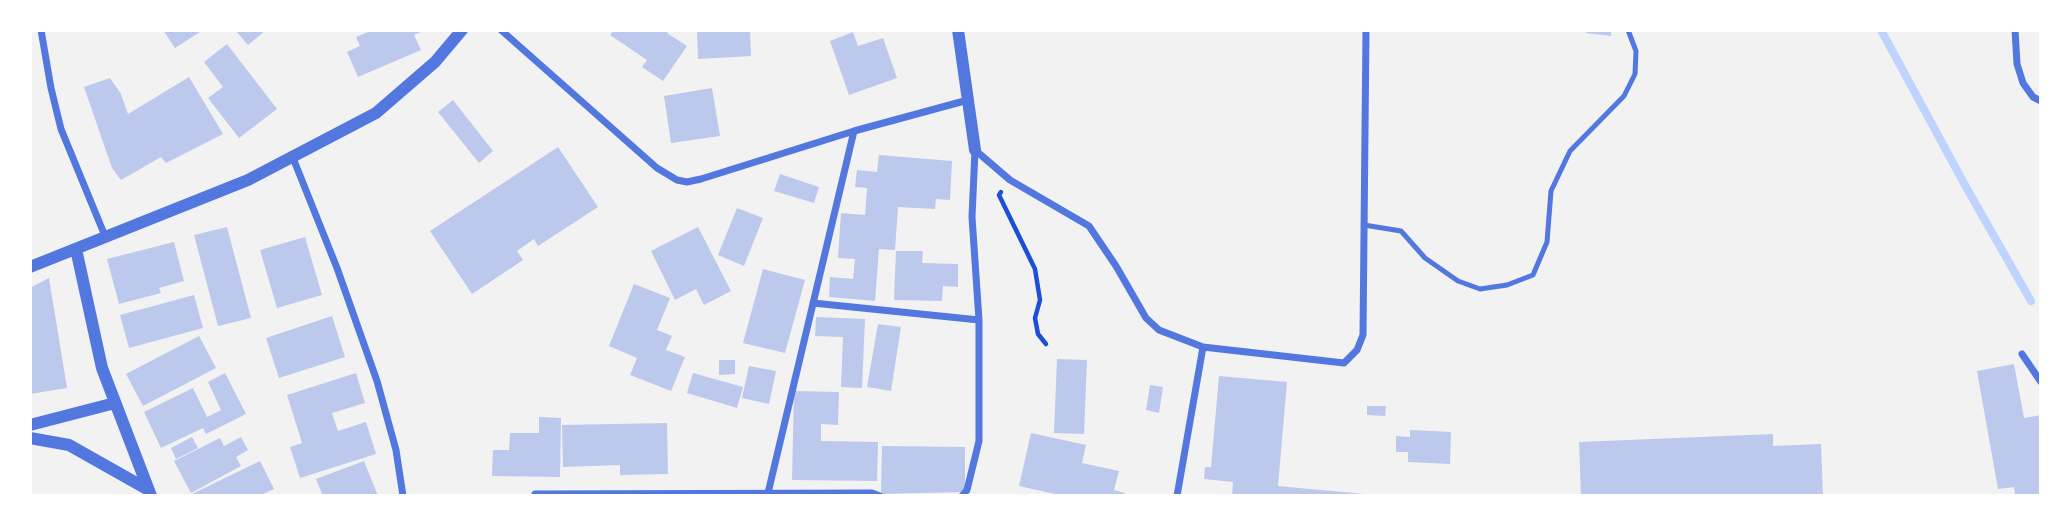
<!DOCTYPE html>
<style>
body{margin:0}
#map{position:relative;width:2071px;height:526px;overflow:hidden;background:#f2f2f2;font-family:"DejaVu Sans",sans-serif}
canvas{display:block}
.frame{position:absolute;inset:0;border:32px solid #fff;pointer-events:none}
</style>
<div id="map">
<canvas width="2071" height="526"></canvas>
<div class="frame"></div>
</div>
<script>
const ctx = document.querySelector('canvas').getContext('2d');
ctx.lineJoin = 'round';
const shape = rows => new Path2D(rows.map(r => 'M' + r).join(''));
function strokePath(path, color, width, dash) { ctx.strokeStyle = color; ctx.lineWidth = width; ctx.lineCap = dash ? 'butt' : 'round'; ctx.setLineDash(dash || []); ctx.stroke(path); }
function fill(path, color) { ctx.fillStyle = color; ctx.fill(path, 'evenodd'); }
strokePath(shape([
 [1881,30,1966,187,2031,301]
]), '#bfd3fe', 8);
fill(shape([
 [163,30,203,30,175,48],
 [235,30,266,30,248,45],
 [373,30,425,30,414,35,421,50,358,77,347,52,360,46,356,37],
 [614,30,670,30,667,33,687,46,663,81,642,67,647,60,610,35],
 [697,30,750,30,751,56,698,59],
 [1586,30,1611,30,1611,36,1586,33],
 [853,32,858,46,883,38,897,78,849,95,830,41],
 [227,44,277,109,239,138,208,98,223,87,204,62],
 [189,77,223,134,166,163,161,157,121,180,112,168,84,87,110,78,121,94,128,114],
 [712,88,720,136,671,143,664,96],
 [453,100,493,151,479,163,438,112],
 [558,147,598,207,538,246,534,239,517,251,523,260,472,294,430,231],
 [879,155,952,161,950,200,936,199,935,209,898,207,895,250,879,249,875,301,829,297,830,277,853,279,855,259,838,258,841,213,865,215,867,188,855,187,857,170,877,172],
 [780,174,819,187,814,203,774,191],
 [737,208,763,218,744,266,718,255],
 [227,227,251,318,218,326,194,235],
 [698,227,731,291,704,305,696,289,675,300,651,251],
 [305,237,322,295,277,308,260,250],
 [174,242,184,281,159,288,161,293,119,304,107,259],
 [896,251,923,251,922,263,958,264,958,287,943,286,942,301,894,300],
 [763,269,805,280,785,353,743,343],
 [49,278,67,388,30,394,30,288],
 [634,284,670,298,657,330,672,336,666,350,685,357,671,391,630,375,637,358,609,346],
 [194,295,203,328,129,348,120,315],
 [332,316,345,357,279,378,266,338],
 [816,317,865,319,862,388,841,387,843,337,815,336],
 [878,324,901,327,891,391,867,387],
 [199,336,216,368,143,406,126,374],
 [1057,359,1087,360,1084,434,1054,433],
 [719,360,735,360,735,374,719,375],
 [2014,364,2024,418,2041,415,2041,496,2015,496,2014,487,1998,489,1977,371],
 [749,366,776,371,769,404,742,398],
 [225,373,246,414,206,434,203,428,161,448,144,412,193,388,207,417,221,410,208,382],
 [356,373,365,403,332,413,338,431,366,422,376,454,300,478,290,447,302,443,287,395],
 [693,373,743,387,737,408,687,393],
 [1219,376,1287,382,1278,486,1364,494,1363,496,1232,496,1233,482,1204,479,1205,467,1211,467],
 [1150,385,1163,387,1159,413,1146,410],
 [794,391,839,392,838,425,821,424,821,441,878,442,877,481,792,480],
 [1367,406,1386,406,1385,416,1367,415],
 [539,417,561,418,560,477,492,476,493,450,509,450,510,433,539,433],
 [667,423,668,474,620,475,620,465,563,467,562,425],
 [1410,430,1451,432,1450,464,1408,462,1408,452,1396,452,1396,436,1410,437],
 [1031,433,1086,445,1082,463,1119,471,1114,490,1125,493,1124,496,1064,496,1019,486],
 [1773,434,1773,446,1821,444,1823,496,1581,496,1579,442],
 [192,437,198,448,176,459,171,448],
 [241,437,248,450,236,457,241,466,191,493,174,461,220,438,224,446],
 [882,446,965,447,965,492,881,494],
 [260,461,274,489,259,496,188,496],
 [364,461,378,496,323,496,316,479]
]), '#bdc9ec');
strokePath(shape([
 [1001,192,999,195,1035,269,1040,300,1035,318,1038,334,1046,344]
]), '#1d4ed8', 4.5);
strokePath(shape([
 [1364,225,1401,231,1425,258,1458,281,1480,289,1507,285,1533,275,1547,242,1551,191,1570,151,1624,96,1635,74,1636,51,1628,30]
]), '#5277de', 5);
strokePath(shape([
 [41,30,51,88,61,129,105,236],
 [501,30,657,168,677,180,687,182,701,179,854,131,968,100],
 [2015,30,2017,64,2023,83,2033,97,2041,101],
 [293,158,337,268,377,381,396,450,403,496],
 [813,303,979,320],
 [2022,354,2041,382],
 [768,493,854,131],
 [535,494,872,493,880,496],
 [962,496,967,490,979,441,979,320,972,217,975,150,1010,180,1089,226,1116,266,1146,318,1159,330,1203,347,1344,363,1357,350,1363,335,1366,30],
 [1177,496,1203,347]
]), '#5277de', 7);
strokePath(shape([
 [958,30,975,150],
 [76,249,102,368,151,496],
 [30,267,248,180,376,113,435,62,462,30],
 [30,425,115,403],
 [30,438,69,445,147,489]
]), '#5277de', 12);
</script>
